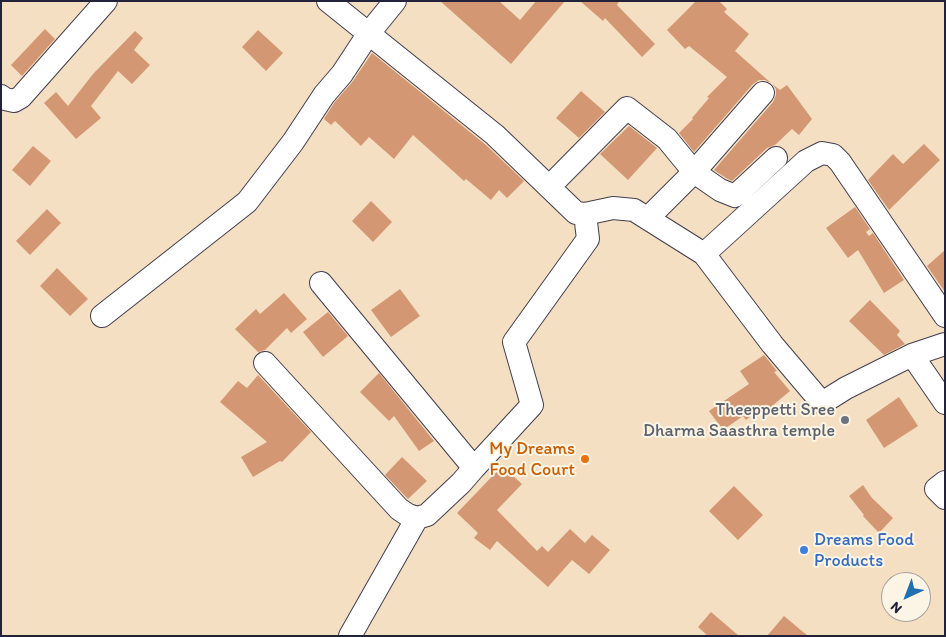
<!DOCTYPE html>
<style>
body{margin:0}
#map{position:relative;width:946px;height:637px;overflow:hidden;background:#f5dfc2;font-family:Itim,sans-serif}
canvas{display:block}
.frame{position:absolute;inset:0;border:2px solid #22223b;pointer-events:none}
.north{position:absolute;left:881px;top:572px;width:50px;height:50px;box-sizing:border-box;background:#fcf5e5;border:1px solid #a5a1a1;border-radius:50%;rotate:223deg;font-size:14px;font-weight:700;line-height:20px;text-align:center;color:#22223b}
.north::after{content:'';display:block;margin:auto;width:18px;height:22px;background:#1f6fb2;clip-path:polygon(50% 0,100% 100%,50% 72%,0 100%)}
</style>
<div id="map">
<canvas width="946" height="637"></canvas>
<div class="frame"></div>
<div class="north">N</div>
</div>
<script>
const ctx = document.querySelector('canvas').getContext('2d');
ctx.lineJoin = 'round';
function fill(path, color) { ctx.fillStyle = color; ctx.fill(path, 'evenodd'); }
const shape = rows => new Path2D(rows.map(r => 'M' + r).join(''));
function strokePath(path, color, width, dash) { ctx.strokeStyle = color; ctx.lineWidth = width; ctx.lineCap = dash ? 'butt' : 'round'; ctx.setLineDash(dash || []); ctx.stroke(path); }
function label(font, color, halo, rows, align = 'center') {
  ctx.font = font + ' Itim,sans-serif'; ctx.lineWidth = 4; ctx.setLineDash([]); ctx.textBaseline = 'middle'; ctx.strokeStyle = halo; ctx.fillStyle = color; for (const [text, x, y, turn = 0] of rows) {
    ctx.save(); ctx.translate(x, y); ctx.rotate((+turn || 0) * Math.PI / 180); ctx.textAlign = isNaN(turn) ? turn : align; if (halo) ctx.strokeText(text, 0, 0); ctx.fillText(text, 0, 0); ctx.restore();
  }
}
fill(shape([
 [440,1,499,1,520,20,536,1,565,1,511,64],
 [580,1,619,1,617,5,655,44,642,57,605,18,603,21],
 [696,1,719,1,727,9,724,12,749,34,735,51,771,83,765,80,759,80,753,84,694,152,679,133,693,119,692,118,709,98,707,97,727,77,689,46,685,49,667,30],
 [45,29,55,39,22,76,11,65],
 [258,30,283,53,266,71,242,47],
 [135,31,143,38,134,50,150,65,132,84,118,71,91,106,101,118,76,139,44,103,56,92,68,106,93,74],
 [372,53,486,145,524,181,507,198,499,190,491,200,466,179,464,181,413,135,394,159,369,137,361,146,335,121,331,125,324,119,334,103,353,81],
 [772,84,780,90,787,85,812,119,799,135,792,129,775,145,767,148,732,181,726,178,714,170,773,102,776,95,776,89],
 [581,91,605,112,579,138,556,118],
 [629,126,657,148,628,180,600,154],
 [924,144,940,160,889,210,868,180,893,154,903,164],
 [33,146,51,161,30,186,12,170],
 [371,201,392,222,373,242,352,221],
 [855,207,870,229,866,232,869,236,873,233,904,280,884,293,858,250,848,258,826,228],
 [47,209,61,223,30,255,16,241],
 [945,250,945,292,927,266],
 [57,268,88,299,70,316,40,286],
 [400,289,420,316,391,337,371,310],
 [284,293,307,319,291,333,287,328,265,350,258,352,235,329,256,309,260,314],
 [870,300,900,331,897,335,905,344,884,355,849,321],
 [328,312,348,336,323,357,303,332],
 [764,355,777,371,774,372,790,391,766,411,762,407,746,420,743,416,723,430,709,411,749,384,740,371],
 [379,373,434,441,419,451,394,416,389,421,360,392],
 [258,375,311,432,282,462,280,461,253,477,241,457,267,442,220,402,238,381,247,388],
 [899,397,918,426,884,448,866,420],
 [402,457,427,481,408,499,385,475],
 [502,466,522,484,497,510,537,551,542,546,548,552,570,529,585,543,592,535,610,550,589,574,572,560,548,587,497,541,490,550,474,538,478,533,457,513],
 [863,485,872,498,893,518,879,533,863,516,864,515,849,496],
 [734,486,763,515,738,540,709,511],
 [711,612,739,636,708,636,698,627],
 [784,616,808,636,767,636]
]), '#d39873');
const street = shape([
 [328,1,495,135,576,213,585,214,613,208,634,210,704,254,772,344,822,403,846,388,912,355,945,344],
 [1,96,5,99,14,101,21,97,106,1],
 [549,187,627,108,667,139,694,172,720,190,735,196,776,158],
 [648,218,694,172,763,93],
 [704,254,806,161,822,153,833,155,840,162,945,316],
 [102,316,247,202,293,142,324,95,342,74,369,33,395,1],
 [912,355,945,403],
 [265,363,399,509,408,515,417,518,427,515,461,483,474,468,321,283],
 [474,468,532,405,514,342,588,239,585,214],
 [945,482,936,489,945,498],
 [350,636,417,518]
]);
strokePath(street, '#423e4f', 24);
strokePath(street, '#fff', 22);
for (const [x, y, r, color] of [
 [845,420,5,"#6b7280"],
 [585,459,5,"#e8710a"],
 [804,550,5,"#3f7fe0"]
]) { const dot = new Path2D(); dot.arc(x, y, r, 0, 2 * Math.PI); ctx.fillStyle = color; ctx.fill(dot); strokePath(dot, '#fcf5e5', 2); }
label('18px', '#5b616d', '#fcf5e5', [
 ["Theeppetti Sree",835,410],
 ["Dharma Saasthra temple",835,431]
], 'right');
label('18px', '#c56008', '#fcf5e5', [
 ["My Dreams",575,449],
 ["Food Court",575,470]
], 'right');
label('18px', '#366cbe', '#fcf5e5', [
 ["Dreams Food",814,540],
 ["Products",814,561]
], 'left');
</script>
